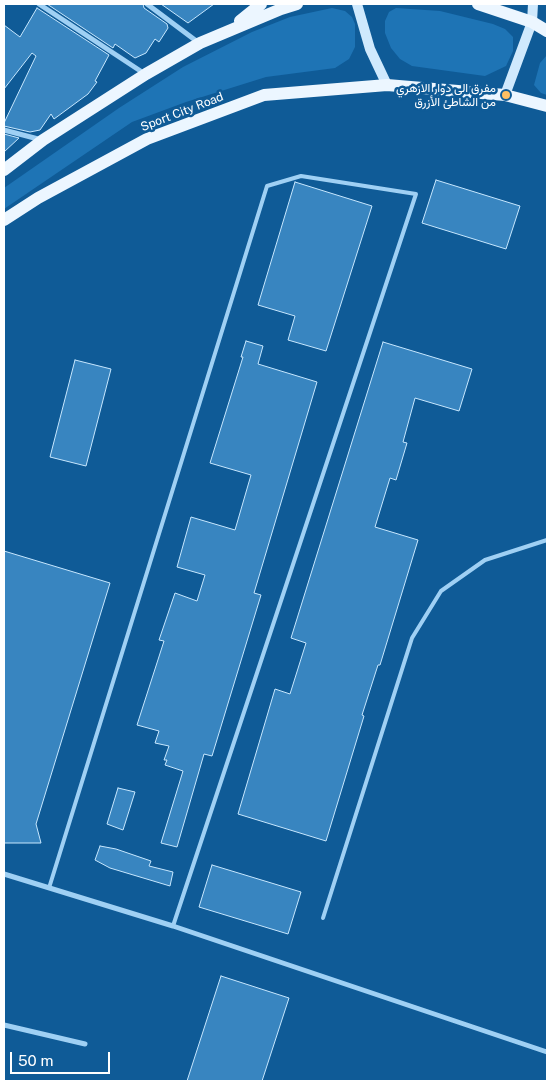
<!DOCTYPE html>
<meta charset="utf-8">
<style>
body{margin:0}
#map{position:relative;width:551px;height:1085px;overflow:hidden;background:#0f5b97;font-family:"Public Sans",sans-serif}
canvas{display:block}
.frame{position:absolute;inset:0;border:5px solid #fff;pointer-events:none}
.scale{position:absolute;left:10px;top:1052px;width:100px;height:22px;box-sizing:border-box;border:2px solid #fff;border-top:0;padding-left:6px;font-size:15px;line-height:18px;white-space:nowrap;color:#fff;-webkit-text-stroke:4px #0f5b97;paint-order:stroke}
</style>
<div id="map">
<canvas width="551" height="1085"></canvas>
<div class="frame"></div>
<div class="scale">50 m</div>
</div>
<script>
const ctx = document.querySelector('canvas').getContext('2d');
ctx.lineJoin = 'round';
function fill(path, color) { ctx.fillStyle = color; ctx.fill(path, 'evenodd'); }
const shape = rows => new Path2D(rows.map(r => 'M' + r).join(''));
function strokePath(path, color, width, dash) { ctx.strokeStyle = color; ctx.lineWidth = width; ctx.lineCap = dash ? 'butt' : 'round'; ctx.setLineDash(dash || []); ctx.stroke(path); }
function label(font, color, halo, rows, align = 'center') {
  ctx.font = font + ' "Public Sans",Vazirmatn,sans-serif'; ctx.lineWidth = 5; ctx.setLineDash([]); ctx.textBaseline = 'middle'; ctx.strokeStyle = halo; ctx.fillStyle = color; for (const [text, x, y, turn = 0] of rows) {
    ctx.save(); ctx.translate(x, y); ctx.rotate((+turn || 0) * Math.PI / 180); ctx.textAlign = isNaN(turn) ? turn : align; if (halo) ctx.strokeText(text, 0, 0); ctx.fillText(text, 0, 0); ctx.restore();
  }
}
fill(shape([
 [332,8,345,11,352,17,355,24,355,47,349,59,335,68,266,77,186,102,132,122,4,209,4,188,119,108,183,67,252,32,290,17],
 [396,8,440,11,493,24,505,29,513,37,513,51,506,66,485,76,412,66,400,59,391,48,385,33,385,21,389,12],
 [547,55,547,95,541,93,534,85,540,63]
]), '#1e74b5');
const building = shape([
 [47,4,143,4,144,8,167,24,168,28,159,42,155,39,146,53,135,58,115,44,113,48,47,4],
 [161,4,214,4,188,23,161,4],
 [37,8,109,55,95,81,97,82,88,94,54,119,51,114,40,130,30,132,4,126,4,123,36,56,32,53,4,89,4,25,20,37,37,8],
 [4,134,19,138,4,152,4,134],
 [436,180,520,206,506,249,422,223,436,180],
 [295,182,372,206,326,351,288,340,295,316,258,305,295,182],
 [246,341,263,346,258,364,317,382,254,593,261,595,212,756,204,754,177,847,161,843,183,771,165,765,167,760,164,760,169,746,155,743,159,731,137,725,164,641,159,640,175,593,197,601,205,575,177,567,191,517,235,530,251,475,210,463,243,357,241,357,246,341],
 [383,342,472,369,459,411,415,398,403,442,407,443,396,480,390,478,375,527,418,540,380,665,378,665,362,715,364,716,326,841,238,814,275,689,290,694,306,643,291,638,383,342],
 [75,360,111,369,86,466,50,457,75,360],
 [4,551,110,583,36,824,41,843,4,843,4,551],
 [118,788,135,792,123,830,107,824,118,788],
 [100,846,116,849,151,861,149,866,173,872,170,886,110,868,95,860,100,846],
 [212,865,301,892,288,934,199,907,212,865],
 [221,976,289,998,262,1081,187,1081,221,976]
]);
fill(building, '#3885c0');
strokePath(building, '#c7e7fe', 1);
strokePath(shape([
 [49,888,267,186,301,176,416,194,173,926],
 [323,918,412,638,441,591,485,560,547,540]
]), '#9fd0f4', 4);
strokePath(shape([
 [39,4,145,74],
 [147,4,199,43],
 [4,130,42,140],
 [4,874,173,926,547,1052],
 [4,1025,85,1044]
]), '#9fd0f4', 5);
strokePath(shape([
 [357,4,370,49,387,85],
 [505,95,532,22,533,4]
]), '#cfe9fd', 10);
strokePath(shape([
 [478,4,532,22,547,31],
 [240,21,261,4],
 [4,170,43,140,146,74,200,43,281,9,297,4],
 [4,220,38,198,147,139,264,95,387,85,505,95,547,106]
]), '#ecf6ff', 12);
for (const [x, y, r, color] of [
 [506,95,5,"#ffbf62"]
]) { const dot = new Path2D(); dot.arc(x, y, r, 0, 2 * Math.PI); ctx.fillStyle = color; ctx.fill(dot); strokePath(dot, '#0f5b97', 2); }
label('12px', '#fff', '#0f5b97', [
 ["مفرق الى دوار الازهري",496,88],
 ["من الشاطئ الأزرق",496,102]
], 'right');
label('12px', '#fff', '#0f5b97', [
 ["Sport City Road",182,112,-21]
]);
</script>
